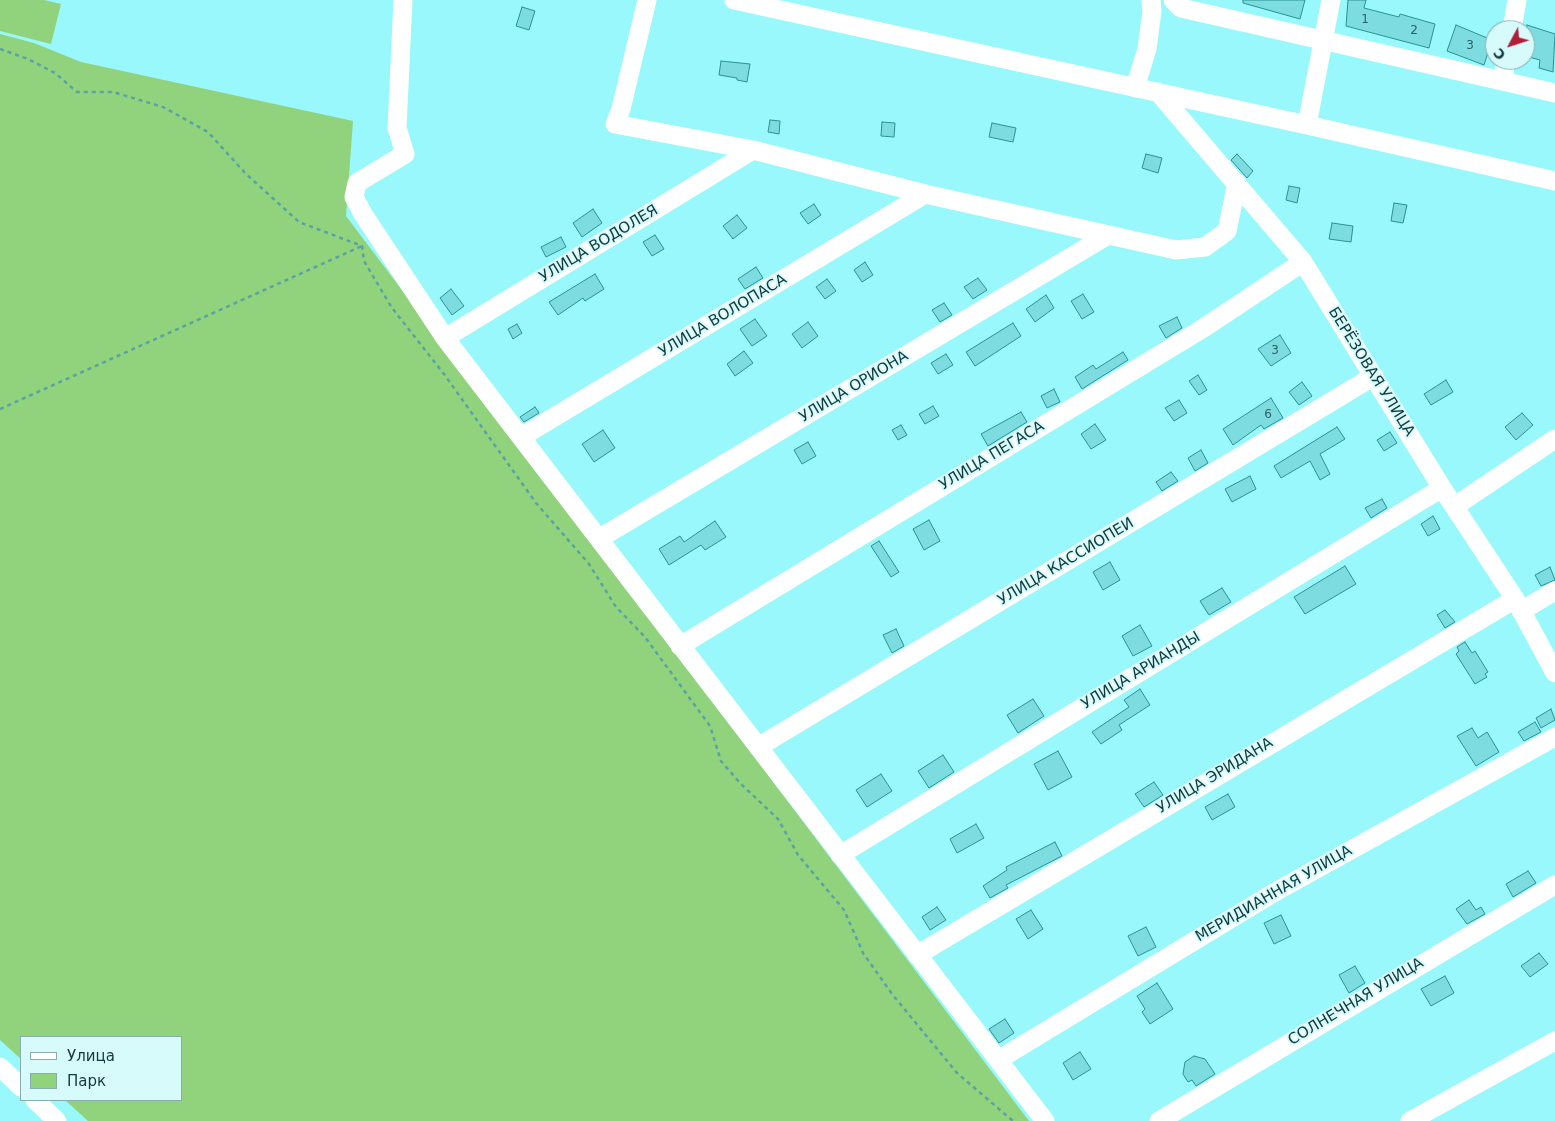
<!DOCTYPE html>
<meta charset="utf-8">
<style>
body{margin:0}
#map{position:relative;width:1555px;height:1121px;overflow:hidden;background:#98f8fb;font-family:"DejaVu Sans",sans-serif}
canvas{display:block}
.legend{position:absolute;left:20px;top:1036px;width:162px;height:65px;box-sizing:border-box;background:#d7fafb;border:1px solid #87adaf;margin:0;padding:6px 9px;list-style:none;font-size:15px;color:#103a3c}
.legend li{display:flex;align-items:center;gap:10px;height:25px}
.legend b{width:25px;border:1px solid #87adaf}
.north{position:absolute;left:1485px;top:20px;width:50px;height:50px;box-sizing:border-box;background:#d7fafb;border:1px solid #87adaf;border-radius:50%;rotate:230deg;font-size:14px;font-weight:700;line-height:20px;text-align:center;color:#103a3c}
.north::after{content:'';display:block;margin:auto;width:18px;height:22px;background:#b21e38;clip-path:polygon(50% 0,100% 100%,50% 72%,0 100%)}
</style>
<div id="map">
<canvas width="1555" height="1121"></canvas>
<ul class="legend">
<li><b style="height:6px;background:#fff"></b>Улица</li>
<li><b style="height:14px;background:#91d27c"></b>Парк</li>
</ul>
<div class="north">С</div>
</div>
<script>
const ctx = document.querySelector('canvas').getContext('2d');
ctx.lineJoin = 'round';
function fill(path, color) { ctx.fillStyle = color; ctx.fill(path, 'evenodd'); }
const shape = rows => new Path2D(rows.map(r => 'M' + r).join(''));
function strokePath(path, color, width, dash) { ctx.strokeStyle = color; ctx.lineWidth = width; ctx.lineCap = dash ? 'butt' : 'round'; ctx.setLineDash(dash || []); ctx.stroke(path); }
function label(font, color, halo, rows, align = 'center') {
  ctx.font = font + ' "DejaVu Sans",sans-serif'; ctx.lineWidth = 4; ctx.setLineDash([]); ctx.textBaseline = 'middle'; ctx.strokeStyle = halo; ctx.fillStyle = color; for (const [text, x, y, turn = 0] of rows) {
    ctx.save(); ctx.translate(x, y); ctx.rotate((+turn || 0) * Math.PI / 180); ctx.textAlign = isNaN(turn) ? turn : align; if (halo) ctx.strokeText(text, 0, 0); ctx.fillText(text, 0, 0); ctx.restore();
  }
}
fill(shape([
 [0,0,44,0,61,4,51,44,0,31],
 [0,34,34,43,81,62,353,121,346,216,1029,1121,88,1121,65,1100,181,1100,181,1037,21,1037,21,1059,0,1040]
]), '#91d27c');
const building = shape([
 [1243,0,1305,0,1300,19,1243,3,1243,0],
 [1348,0,1366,0,1364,8,1399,17,1400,14,1435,24,1429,48,1346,26,1348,0],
 [522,7,535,11,529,30,516,26,522,7],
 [1456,25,1492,40,1484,65,1447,51,1456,25],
 [1527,25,1555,34,1553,72,1539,68,1540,60,1525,56,1527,25],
 [721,61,750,64,747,82,737,80,737,78,719,75,721,61],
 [770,120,780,121,779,134,768,132,770,120],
 [882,122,895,123,894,137,881,136,882,122],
 [992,123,1016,128,1013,142,989,137,992,123],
 [1146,154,1162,158,1158,173,1142,168,1146,154],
 [1237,154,1253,171,1247,178,1231,160,1237,154],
 [1289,186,1300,188,1297,203,1286,200,1289,186],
 [1394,203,1407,205,1403,223,1391,221,1394,203],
 [814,204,821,215,808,224,800,213,814,204],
 [593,209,602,223,582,237,573,223,593,209],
 [737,215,747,228,733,239,723,226,737,215],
 [1332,223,1353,226,1351,242,1329,239,1332,223],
 [655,235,664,249,652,256,643,242,655,235],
 [561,237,566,247,546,257,541,247,561,237],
 [865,262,873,275,862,282,854,270,865,262],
 [756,267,763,278,745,289,738,279,756,267],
 [595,274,604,289,585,301,583,298,558,315,549,302,595,274],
 [978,278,987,290,973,299,964,287,978,278],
 [827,279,836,291,825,299,816,287,827,279],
 [451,289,464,306,452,315,440,298,451,289],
 [1083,294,1094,312,1082,319,1071,301,1083,294],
 [1046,295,1054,308,1035,322,1026,309,1046,295],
 [944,303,952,315,940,322,932,310,944,303],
 [1177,317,1182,328,1166,338,1159,326,1177,317],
 [755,319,767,336,752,346,740,329,755,319],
 [808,322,818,336,802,348,792,334,808,322],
 [1013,323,1021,336,975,366,966,352,1013,323],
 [517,324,522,333,513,339,508,329,517,324],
 [1280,335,1291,353,1271,366,1258,349,1280,335],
 [744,351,753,363,735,376,727,364,744,351],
 [1123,352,1128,360,1082,389,1075,377,1093,365,1096,369,1123,352],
 [946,354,953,365,938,374,931,363,946,354],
 [1198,375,1207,390,1199,395,1189,381,1198,375],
 [1446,380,1453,392,1431,405,1424,394,1446,380],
 [1302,382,1312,396,1299,405,1289,392,1302,382],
 [1054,389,1060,402,1047,408,1041,396,1054,389],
 [1271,398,1283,418,1264,429,1261,425,1233,445,1223,429,1271,398],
 [1179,400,1187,413,1174,421,1165,408,1179,400],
 [933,406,939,416,925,424,919,414,933,406],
 [535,407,539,413,524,422,520,417,535,407],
 [1021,412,1027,422,988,446,981,434,1021,412],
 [1522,413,1533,425,1516,440,1505,427,1522,413],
 [1095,424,1106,440,1091,449,1081,434,1095,424],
 [901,425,907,435,898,440,892,430,901,425],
 [1337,427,1345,439,1320,454,1330,474,1320,480,1310,461,1281,478,1274,466,1337,427],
 [603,430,615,448,594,462,582,444,603,430],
 [1390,432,1397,443,1384,451,1377,440,1390,432],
 [808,442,816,456,802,464,794,450,808,442],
 [1201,450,1208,463,1195,471,1188,458,1201,450],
 [1171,472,1178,481,1162,491,1156,482,1171,472],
 [1250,476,1256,489,1232,502,1225,489,1250,476],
 [1382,499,1387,508,1371,518,1365,508,1382,499],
 [1433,516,1440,529,1428,536,1421,524,1433,516],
 [929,520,940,541,924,550,913,529,929,520],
 [715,521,726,537,705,550,701,545,669,565,659,549,680,536,684,542,715,521],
 [879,541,899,572,891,577,871,546,879,541],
 [1110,562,1120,580,1103,590,1093,572,1110,562],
 [1345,566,1356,584,1305,614,1294,597,1345,566],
 [1550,567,1555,580,1541,586,1535,575,1550,567],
 [1222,588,1231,602,1209,615,1200,601,1222,588],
 [1445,610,1455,622,1445,628,1437,615,1445,610],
 [1140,625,1152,646,1133,656,1122,636,1140,625],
 [896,629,904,646,892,653,883,635,896,629],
 [1465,642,1472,653,1475,651,1488,672,1485,674,1487,677,1475,684,1456,654,1459,651,1457,647,1465,642],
 [1140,689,1150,705,1119,725,1122,730,1101,744,1092,732,1129,707,1124,700,1140,689],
 [1033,699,1044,716,1018,733,1007,715,1033,699],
 [1551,709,1555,720,1541,728,1536,718,1551,709],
 [1535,722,1541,732,1524,741,1518,732,1535,722],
 [1472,728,1478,738,1487,732,1499,752,1476,766,1457,736,1472,728],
 [1058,751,1072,777,1048,790,1034,764,1058,751],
 [943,755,954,772,929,788,918,771,943,755],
 [881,774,892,791,867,807,856,790,881,774],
 [1154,782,1163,795,1144,807,1135,794,1154,782],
 [1228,794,1235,807,1212,820,1205,807,1228,794],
 [976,824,984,838,957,853,950,839,976,824],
 [1055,842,1062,856,1006,885,1008,888,990,898,983,886,1007,870,1006,867,1055,842],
 [1528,871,1536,883,1513,897,1506,884,1528,871],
 [1469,900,1476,910,1481,907,1485,914,1467,924,1456,909,1469,900],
 [937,907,946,920,930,930,922,917,937,907],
 [1031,910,1043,929,1028,939,1016,919,1031,910],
 [1281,915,1291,936,1274,944,1264,923,1281,915],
 [1146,927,1156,947,1138,956,1128,936,1146,927],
 [1539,953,1548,964,1530,977,1521,966,1539,953],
 [1355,966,1365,983,1349,993,1339,975,1355,966],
 [1445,976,1454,993,1431,1006,1421,989,1445,976],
 [1157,983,1173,1009,1150,1024,1142,1012,1145,1009,1137,996,1157,983],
 [1005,1019,1014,1033,999,1043,989,1029,1005,1019],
 [1080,1052,1091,1069,1073,1080,1063,1063,1080,1052],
 [1194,1056,1205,1059,1215,1074,1196,1086,1192,1080,1188,1082,1183,1074,1185,1062,1194,1056]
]);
fill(building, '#7cdcdf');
strokePath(building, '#2a9295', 1);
strokePath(shape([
 [0,49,28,59,55,73,77,92,113,92,163,107,208,132,245,173,299,222,362,246,364,261,392,308,444,374,536,503,589,564,616,607,645,637,710,726,721,761,740,783,778,819,798,855,844,910,863,953,892,994,957,1073,1013,1121],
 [0,409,362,246]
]), '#5ba2a5', 2.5, [4, 4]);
strokePath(shape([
 [403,0,397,128,405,154,357,183,354,197,363,214,445,338,1045,1121],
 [647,0,621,109,615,124,753,150,925,194,1176,250,1205,247,1227,231,1237,183],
 [734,0,1307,125,1555,181],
 [1173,0,1181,8,1555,93],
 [1512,30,1517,0],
 [1503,80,1506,60],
 [1135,88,1147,49,1152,11,1151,0],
 [1158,92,1303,262,1442,488,1515,599,1555,673],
 [1307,125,1331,0],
 [445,338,753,150],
 [521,437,925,194],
 [1455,506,1555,439],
 [600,538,1108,235],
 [1521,611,1555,591],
 [680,646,1202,329,1303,262],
 [758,747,1374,376],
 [840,855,1442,488],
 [917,955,1515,599],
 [998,1060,1275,892,1555,737],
 [0,1067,21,1087],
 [35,1100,57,1121],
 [1159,1121,1555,885],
 [1410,1121,1555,1041]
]), '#fff', 19);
label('12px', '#2b6265', null, [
 ["1",1365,20],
 ["2",1414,31],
 ["3",1470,46],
 ["3",1275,351],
 ["6",1268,415]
]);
label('15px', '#103a3c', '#d7fafb', [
 ["УЛИЦА ВОДОЛЕЯ",599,244,-31],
 ["УЛИЦА ВОЛОПАСА",723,316,-31],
 ["БЕРЁЗОВАЯ УЛИЦА",1371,372,58],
 ["УЛИЦА ОРИОНА",854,387,-31],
 ["УЛИЦА ПЕГАСА",992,456,-31],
 ["УЛИЦА КАССИОПЕИ",1066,562,-31],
 ["УЛИЦА АРИАНДЫ",1141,671,-31],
 ["УЛИЦА ЭРИДАНА",1215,776,-31],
 ["МЕРИДИАННАЯ УЛИЦА",1274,894,-30],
 ["СОЛНЕЧНАЯ УЛИЦА",1356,1002,-31]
]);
</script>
